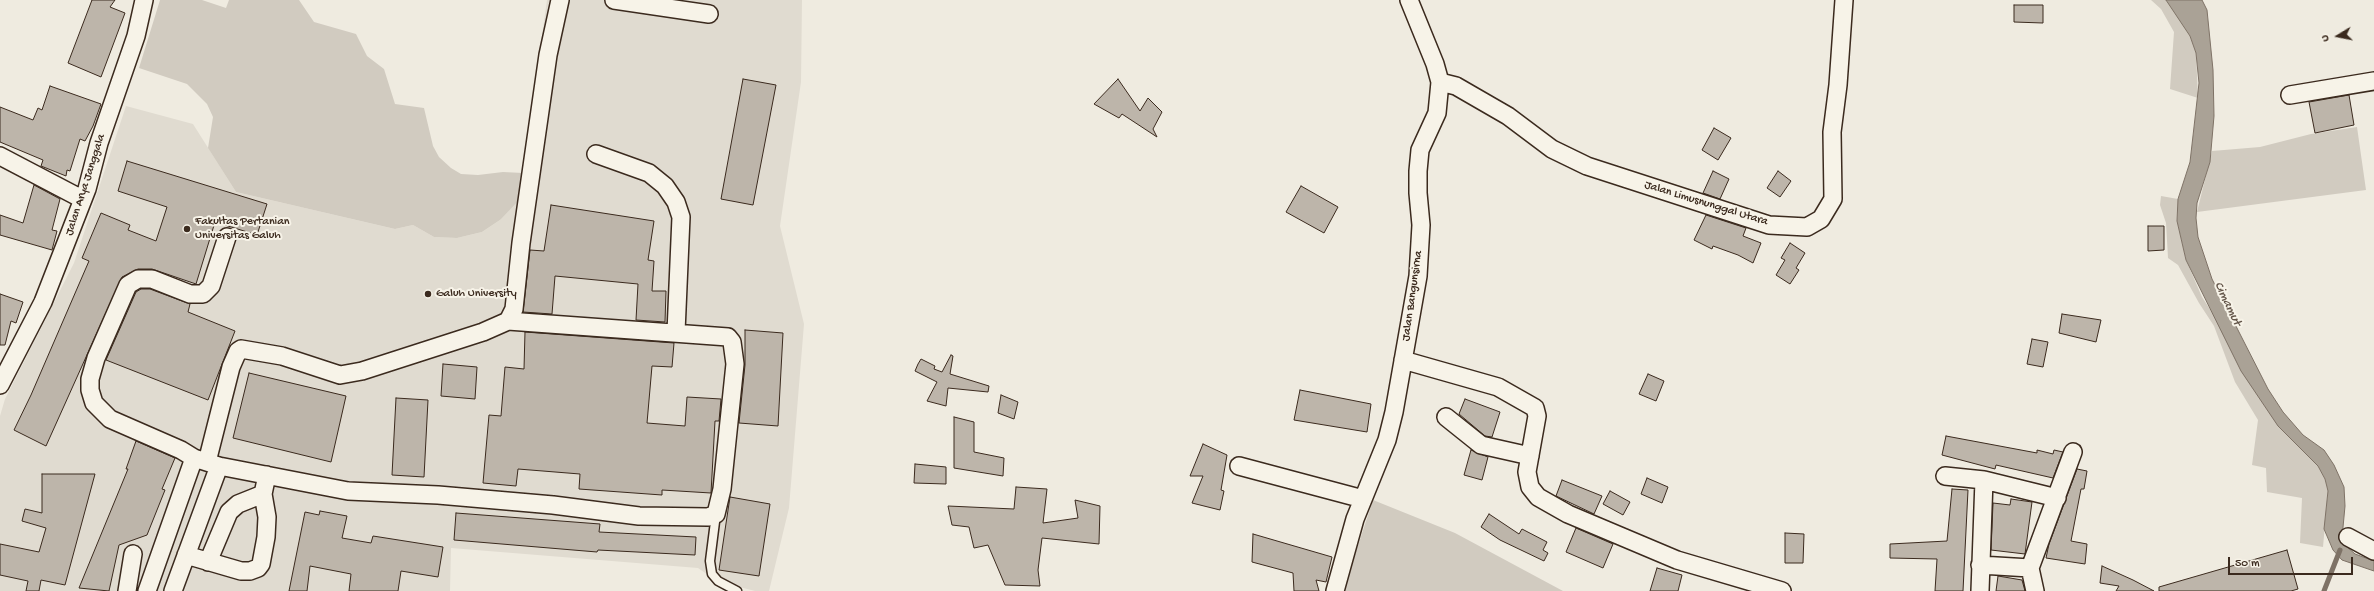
<!DOCTYPE html>
<style>
body{margin:0}
#map{position:relative;width:2374px;height:591px;overflow:hidden;background:#efebe0;font-family:"Gochi Hand",sans-serif}
canvas{display:block}
.north{position:absolute;left:2318px;top:16px;width:40px;height:40px;-webkit-text-stroke:3px #f7f3e8;paint-order:stroke;rotate:260deg;font-size:11px;font-weight:700;line-height:16px;text-align:center;color:#3b2a1e}
.north::after{content:'';display:block;margin:auto;width:14px;height:18px;background:#3b2a1e;clip-path:polygon(50% 0,100% 100%,50% 72%,0 100%)}
.scale{position:absolute;left:2228px;top:557px;width:125px;height:18px;box-sizing:border-box;border:2px solid #3b2a1e;border-top:0;padding-left:5px;font-size:12px;line-height:14px;white-space:nowrap;color:#3b2a1e;-webkit-text-stroke:3px #f7f3e8;paint-order:stroke}
</style>
<div id="map">
<canvas width="2374" height="591"></canvas>
<div class="north">U</div>
<div class="scale">50 m</div>
</div>
<script>
const ctx = document.querySelector('canvas').getContext('2d');
ctx.lineJoin = 'round';
function fill(path, color) { ctx.fillStyle = color; ctx.fill(path, 'evenodd'); }
const shape = rows => new Path2D(rows.map(r => 'M' + r).join(''));
function strokePath(path, color, width, dash) { ctx.strokeStyle = color; ctx.lineWidth = width; ctx.lineCap = dash ? 'butt' : 'round'; ctx.setLineDash(dash || []); ctx.stroke(path); }
function label(font, color, halo, rows, align = 'center') {
  ctx.font = font + ' "Gochi Hand",sans-serif'; ctx.lineWidth = 4; ctx.setLineDash([]); ctx.textBaseline = 'middle'; ctx.strokeStyle = halo; ctx.fillStyle = color; for (const [text, x, y, turn = 0] of rows) {
    ctx.save(); ctx.translate(x, y); ctx.rotate((+turn || 0) * Math.PI / 180); ctx.textAlign = isNaN(turn) ? turn : align; if (halo) ctx.strokeText(text, 0, 0); ctx.fillText(text, 0, 0); ctx.restore();
  }
}
fill(shape([
 [547,0,802,0,801,82,780,226,804,324,789,508,769,591,755,591,717,581,698,568,451,548,450,591,0,591,0,416,5,399,74,263,126,106,193,124,236,192,395,229,413,225,434,237,457,238,482,232,500,220,523,173]
]), '#e0dbd0');
fill(shape([
 [160,0,202,0,226,8,229,0,299,0,314,22,356,34,367,56,384,69,395,104,424,108,433,146,439,157,451,168,461,174,478,175,503,172,523,173,519,200,500,220,482,232,457,238,434,237,413,225,395,229,236,192,208,148,213,117,207,104,187,84,139,68],
 [2151,0,2166,0,2190,36,2196,53,2198,98,2170,89,2174,32,2161,9],
 [2357,127,2366,190,2197,212,2212,151,2260,147,2311,134],
 [2161,196,2178,199,2177,221,2186,260,2202,297,2219,323,2231,349,2318,466,2325,479,2328,491,2323,547,2300,543,2302,498,2267,492,2266,468,2252,465,2258,420,2235,382,2214,326,2199,303,2178,265,2168,258,2166,223,2160,205],
 [1373,500,1455,533,1563,591,1343,591]
]), '#d1cbc0');
const water = shape([
 [2166,0,2202,0,2207,10,2213,70,2214,116,2210,162,2197,203,2196,218,2198,237,2212,279,2268,389,2283,412,2303,435,2324,450,2334,465,2344,487,2345,506,2342,538,2346,546,2355,554,2374,561,2374,571,2342,560,2333,550,2324,529,2328,491,2325,479,2318,466,2278,426,2241,371,2186,260,2177,221,2178,199,2190,162,2199,83,2196,53,2190,36,2166,0]
]);
fill(water, '#aaa296');
strokePath(water, '#7e7266', 1);
strokePath(shape([
 [2324,591,2340,550]
]), '#7e7266', 5);
const building = shape([
 [92,0,115,0,110,7,125,13,101,77,68,63,92,0],
 [2014,5,2043,5,2043,23,2014,22,2014,5],
 [743,79,776,85,753,205,721,199,743,79],
 [1118,79,1140,111,1148,98,1162,112,1153,129,1157,137,1122,114,1119,118,1094,104,1118,79],
 [50,86,101,104,93,126,85,141,80,139,70,171,67,170,66,176,41,166,43,160,0,142,0,107,33,120,38,108,42,110,50,86],
 [2349,95,2354,125,2315,133,2309,102,2349,95],
 [1714,128,1731,138,1718,160,1702,150,1714,128],
 [127,161,267,204,257,235,215,222,196,284,152,269,138,269,122,277,46,446,14,430,31,395,89,261,82,258,101,213,130,225,128,230,156,241,167,207,118,191,127,161],
 [1713,171,1729,179,1720,199,1703,193,1713,171],
 [1778,171,1791,181,1780,197,1767,188,1778,171],
 [34,185,60,199,52,230,57,231,52,250,0,235,0,215,23,223,34,185],
 [1301,186,1338,207,1324,233,1286,212,1301,186],
 [551,205,654,221,648,260,654,261,652,291,666,291,665,322,636,320,638,284,555,276,552,314,523,312,530,250,544,251,551,205],
 [1706,215,1746,228,1743,236,1761,243,1753,263,1738,255,1713,246,1712,249,1694,240,1706,215],
 [2148,226,2164,226,2164,250,2148,251,2148,226],
 [1790,243,1805,253,1796,268,1799,270,1790,284,1776,275,1785,260,1781,258,1790,243],
 [141,289,150,289,190,304,188,312,235,331,208,400,106,360,136,292,141,289],
 [0,294,23,302,16,323,11,321,5,345,0,345,0,294],
 [2062,314,2101,320,2096,342,2059,333,2062,314],
 [745,330,783,333,778,426,739,423,745,365,745,330],
 [525,332,674,343,672,367,652,366,647,423,685,426,687,397,721,399,719,421,715,421,711,493,662,490,662,495,579,489,580,474,518,469,516,486,483,483,489,415,501,416,505,367,524,369,525,332],
 [2032,339,2048,342,2043,367,2027,364,2032,339],
 [951,355,953,356,950,374,989,386,988,392,948,388,946,406,927,401,937,382,915,371,918,364,921,359,935,366,934,369,942,372,951,355],
 [443,364,477,367,475,399,441,396,443,364],
 [249,373,346,396,331,462,233,438,249,373],
 [1648,374,1664,381,1656,401,1639,394,1648,374],
 [1300,390,1371,404,1367,432,1294,420,1300,390],
 [1001,395,1018,402,1014,419,998,413,1001,395],
 [396,398,428,400,424,477,392,475,396,398],
 [1465,399,1500,412,1492,437,1485,436,1459,414,1465,399],
 [954,417,974,422,974,452,1004,458,1003,476,954,468,954,417],
 [1946,436,2037,453,2037,450,2053,454,2054,450,2063,452,2053,478,1996,465,1995,469,1942,455,1946,436],
 [136,441,175,458,162,489,165,490,147,535,119,545,109,591,79,588,128,469,126,469,136,441],
 [1203,444,1227,455,1221,490,1224,491,1220,510,1192,503,1203,476,1190,476,1203,444],
 [1471,450,1488,457,1482,480,1464,475,1471,450],
 [915,464,946,467,946,484,914,483,915,464],
 [2077,469,2087,471,2084,489,2081,489,2071,541,2087,544,2085,564,2046,558,2049,544,2077,469],
 [42,474,95,474,65,585,41,580,39,591,26,591,28,581,0,575,0,544,39,552,46,528,22,521,25,509,42,513,42,474],
 [1647,478,1668,487,1662,503,1641,494,1647,478],
 [1562,480,1602,496,1594,514,1556,496,1562,480],
 [1016,487,1047,489,1043,523,1078,518,1075,500,1100,506,1099,544,1042,538,1038,570,1040,586,1005,585,988,545,974,548,969,527,952,525,948,506,1014,509,1016,487],
 [1952,489,1968,490,1963,591,1935,591,1937,559,1890,558,1890,544,1947,541,1952,489],
 [1610,491,1630,502,1623,515,1603,504,1610,491],
 [730,497,770,504,759,576,719,570,730,497],
 [2011,499,2032,502,2025,554,1991,550,1993,503,2010,505,2011,499],
 [320,511,347,516,342,538,371,543,373,536,443,547,438,577,401,571,398,591,349,591,351,574,310,566,307,591,289,591,305,512,319,515,320,511],
 [456,513,600,524,599,532,696,537,695,555,598,550,597,552,454,540,456,513],
 [1489,514,1519,534,1522,529,1547,542,1543,550,1548,553,1544,561,1500,540,1481,527,1489,514],
 [1576,528,1613,544,1603,568,1566,552,1576,528],
 [1785,533,1804,534,1803,563,1785,563,1785,533],
 [1253,534,1332,557,1326,582,1316,580,1319,591,1294,591,1293,573,1252,562,1253,534],
 [2287,550,2298,589,2291,591,2159,591,2159,587,2287,550],
 [2102,566,2133,580,2154,591,2116,591,2119,586,2100,583,2102,566],
 [1657,568,1682,575,1678,591,1650,591,1657,568],
 [1998,576,2022,580,2025,591,1996,591,1998,576]
]);
fill(building, '#bdb5aa');
strokePath(building, '#3b2a1e', 1);
const lane = shape([
 [716,514,710,561,712,574,718,581,737,591]
]);
const street = shape([
 [614,0,709,14],
 [1440,82,1456,86,1508,116,1552,149,1587,166,1769,225,1807,227,1821,219,1833,199,1832,132,1838,85,1844,0],
 [2290,95,2374,81],
 [596,154,649,173,665,186,676,202,681,217,676,332],
 [0,156,82,199],
 [227,237,211,286,203,294,190,294,152,279,138,279,128,285,96,358,90,379,90,390,94,403,110,419,181,450,194,458,219,466,348,491,438,495,553,505,639,516,708,517,716,514,722,489,735,364,732,342,728,337,508,321],
 [1403,360,1498,387,1535,408,1537,416,1527,472,1530,487,1538,497,1568,514,1677,560,1782,591],
 [0,385,43,302,87,189,99,143,136,36,144,0],
 [1446,417,1481,445,1530,456],
 [207,462,231,367,238,351,241,349,282,356,340,375,362,371,483,332,508,321,514,309,521,243,548,55,560,0],
 [1239,466,1363,499],
 [1945,476,1984,480],
 [2348,537,2374,551],
 [186,555,241,571,250,571,258,568,261,564,266,537,267,517,263,494,267,475],
 [208,562,229,512,238,504,263,494],
 [1980,565,2030,568],
 [127,591,133,554],
 [147,591,194,458],
 [173,591,219,466],
 [1335,591,1355,519,1387,440,1394,412,1418,276,1421,225,1418,193,1418,171,1420,150,1437,113,1440,82,1435,64,1409,0],
 [1980,591,1984,480,2057,498],
 [2035,591,2030,568,2073,452]
]);
strokePath(lane, '#3b2a1e', 11);
strokePath(street, '#3b2a1e', 20);
strokePath(lane, '#f7f3e8', 8);
strokePath(street, '#f7f3e8', 17);
for (const [x, y, r, color] of [
 [187,229,4,"#3b2a1e"],
 [428,294,4,"#3b2a1e"]
]) { const dot = new Path2D(); dot.arc(x, y, r, 0, 2 * Math.PI); ctx.fillStyle = color; ctx.fill(dot); strokePath(dot, '#f7f3e8', 1.5); }
label('12px', '#3b2a1e', '#f7f3e8', [
 ["Jalan Arya Janggala",86,185,-72],
 ["Jalan Limusnunggal Utara",1706,204,17],
 ["Jalan Bangunsirna",1413,296,-82]
]);
label('12px', '#3b2a1e', '#f7f3e8', [
 ["Fakultas Pertanian",195,222],
 ["Universitas Galuh",195,236],
 ["Galuh University",436,294]
], 'left');
label('italic 13px', '#625448', '#f7f3e8', [
 ["Cimamut",2227,304,64]
]);
</script>
